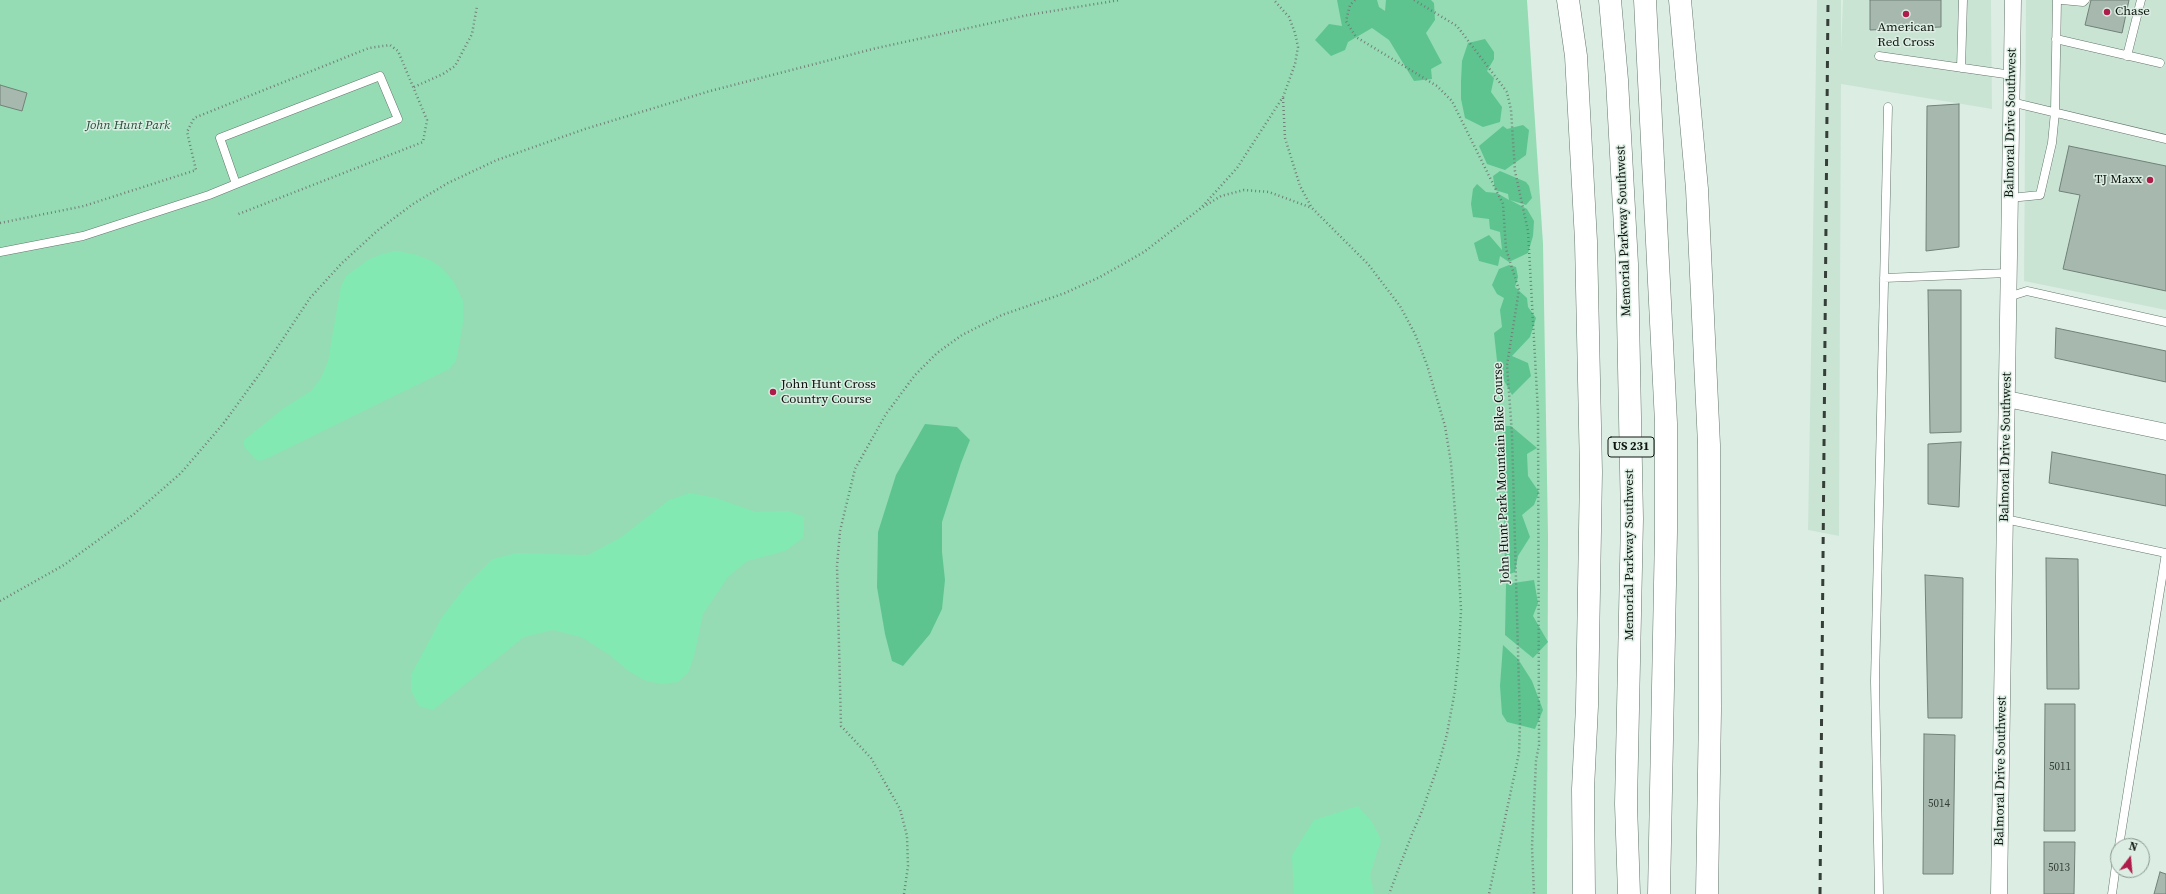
<!DOCTYPE html>
<style>
body{margin:0}
#map{position:relative;width:2166px;height:894px;overflow:hidden;background:#dceee3;font-family:"Source Serif 4",serif}
canvas{display:block}
.north{position:absolute;left:2110px;top:838px;width:40px;height:40px;box-sizing:border-box;background:#dceee3;border:1px solid #8a978f;border-radius:50%;rotate:16deg;font-size:11px;font-weight:700;line-height:16px;text-align:center;color:#0e1410}
.north::after{content:'';display:block;margin:auto;width:14px;height:18px;background:#ae1c4b;clip-path:polygon(50% 0,100% 100%,50% 72%,0 100%)}
</style>
<div id="map">
<canvas width="2166" height="894"></canvas>
<div class="north">N</div>
</div>
<script>
const ctx = document.querySelector('canvas').getContext('2d');
ctx.lineJoin = 'round';
function fill(path, color) { ctx.fillStyle = color; ctx.fill(path, 'evenodd'); }
const shape = rows => new Path2D(rows.map(r => 'M' + r).join(''));
function strokePath(path, color, width, dash) { ctx.strokeStyle = color; ctx.lineWidth = width; ctx.lineCap = dash ? 'butt' : 'round'; ctx.setLineDash(dash || []); ctx.stroke(path); }
function label(font, color, halo, rows, align = 'center') {
  ctx.font = font + ' "Source Serif 4",serif'; ctx.lineWidth = 3; ctx.setLineDash([]); ctx.textBaseline = 'middle'; ctx.strokeStyle = halo; ctx.fillStyle = color; for (const [text, x, y, turn = 0] of rows) {
    ctx.save(); ctx.translate(x, y); ctx.rotate((+turn || 0) * Math.PI / 180); ctx.textAlign = isNaN(turn) ? turn : align; if (halo) ctx.strokeText(text, 0, 0); ctx.fillText(text, 0, 0); ctx.restore();
  }
}
fill(shape([
 [1817,0,1841,0,1841,51,1843,0,1991,0,1992,109,1841,84,1839,536,1808,530],
 [2026,0,2166,0,2166,310,2024,281]
]), '#cae4d4');
fill(shape([
 [0,0,1527,0,1543,244,1548,536,1547,894,0,894]
]), '#95dcb4');
fill(shape([
 [1337,0,1377,0,1379,7,1385,11,1386,0,1431,0,1434,3,1435,20,1426,33,1442,63,1431,69,1432,79,1414,81,1389,40,1372,28,1348,42,1345,50,1331,56,1315,40,1329,24,1342,26],
 [1485,39,1494,52,1494,59,1487,71,1494,78,1491,92,1502,107,1500,122,1483,127,1465,118,1461,99,1461,81,1462,61,1468,43],
 [1523,125,1529,130,1526,155,1505,170,1487,164,1479,146,1503,126,1507,129],
 [1500,171,1526,182,1529,186,1532,198,1526,205,1510,200,1527,209,1534,221,1533,236,1528,253,1509,262,1500,256,1498,266,1479,261,1474,243,1489,235,1502,250,1500,232,1490,229,1489,219,1473,217,1471,204,1473,189,1477,184,1486,192,1497,193,1509,200,1508,194,1495,190,1493,176],
 [1509,265,1516,267,1518,277,1515,287,1527,298,1528,307,1536,318,1530,337,1512,356,1528,363,1531,376,1512,395,1498,370,1494,333,1502,327,1500,310,1504,298,1497,294,1492,285,1499,269],
 [925,424,957,427,970,440,961,463,942,522,942,552,945,580,942,609,930,634,903,666,892,661,885,634,877,587,878,532,896,475],
 [1503,426,1511,426,1537,448,1527,454,1528,476,1539,492,1534,505,1522,515,1530,537,1518,556,1515,572,1505,576],
 [1534,580,1538,603,1533,616,1548,642,1533,658,1505,635,1506,584],
 [1503,645,1518,659,1532,681,1543,710,1535,729,1507,722,1502,714,1500,686]
]), '#5dc490');
fill(shape([
 [396,251,413,254,430,260,442,268,454,282,463,301,463,323,456,361,449,369,270,457,259,461,254,458,244,446,244,440,284,408,311,391,321,378,328,361,341,286,346,276,368,260,382,254],
 [690,493,716,498,756,512,788,511,804,517,804,527,803,538,785,551,747,561,728,577,703,614,694,656,688,673,678,682,661,684,644,680,627,670,610,655,581,637,553,630,524,637,433,710,419,706,411,690,411,675,442,617,465,587,493,559,516,553,588,555,620,538,669,500],
 [1358,806,1372,822,1381,840,1370,875,1374,894,1294,894,1292,855,1314,820]
]), '#83e9b3');
const building = shape([
 [1870,0,1941,0,1941,27,1870,30,1870,0],
 [2091,0,2129,0,2122,33,2085,25,2091,0],
 [0,85,27,93,22,111,0,105,0,85],
 [1959,104,1959,247,1926,251,1927,106,1959,104],
 [2069,146,2166,166,2166,291,2063,269,2080,195,2059,191,2069,146],
 [1928,290,1961,290,1961,432,1930,433,1928,290],
 [2056,328,2166,351,2166,382,2055,358,2056,328],
 [1961,442,1959,507,1928,504,1928,444,1961,442],
 [2052,452,2166,475,2166,506,2049,483,2052,452],
 [2046,558,2078,559,2079,689,2047,689,2046,558],
 [1925,575,1963,578,1962,718,1928,718,1925,575],
 [2045,704,2075,704,2075,831,2044,831,2045,704],
 [1924,734,1955,735,1953,874,1923,874,1924,734],
 [2044,842,2075,842,2074,894,2044,894,2044,842],
 [2160,872,2166,874,2166,894,2154,894,2160,872]
]);
fill(building, '#a7b9ae');
strokePath(building, '#718278', 1);
const service = shape([
 [2062,0,2083,2,2085,0],
 [2056,39,2160,63],
 [1879,56,2012,75],
 [2127,56,2141,0],
 [1961,68,1963,0],
 [2011,102,2166,139],
 [2010,198,2040,195,2052,143,2055,112,2057,0],
 [0,252,83,236,209,195,236,184,398,119,380,76,220,138,236,184],
 [1884,278,2008,273],
 [2008,297,2027,291,2166,322],
 [2005,519,2166,553],
 [2119,846,2166,553],
 [1879,894,1875,681,1888,107],
 [2112,894,2118,851]
]);
const minor = shape([
 [2007,399,2166,432],
 [1999,894,2013,0]
]);
const secondary = shape([
 [1568,0,1576,56,1586,241,1591,472,1587,706,1583,789,1584,894],
 [1680,0,1697,189,1709,445,1710,711,1707,894]
]);
const motorway = shape([
 [1610,0,1617,80,1627,264,1632,519,1626,804,1629,894],
 [1645,0,1666,423,1666,532,1659,894]
]);
strokePath(service, '#65766c', 9);
strokePath(minor, '#65766c', 17);
strokePath(secondary, '#65766c', 23);
strokePath(motorway, '#65766c', 23);
strokePath(shape([
 [1355,0,1350,5,1346,21,1356,37,1437,86,1452,101,1503,204,1506,249,1519,290,1507,365,1512,434,1520,724,1519,753,1489,894],
 [1414,0,1457,26,1507,92,1511,110,1515,171,1528,231,1538,412,1539,745,1536,761,1532,847,1534,894],
 [414,87,443,74,455,66,472,34,477,6],
 [1283,98,1285,138,1300,186,1312,208,1368,264,1400,306,1415,334,1427,365,1445,426,1451,463,1457,536,1461,610,1459,650,1455,690,1447,734,1439,763,1422,811,1412,834,1389,894],
 [1203,207,1221,196,1244,190,1269,192,1312,208],
 [0,223,84,206,196,170,187,132,194,118,369,48,390,45,398,51,427,120,423,142,236,215],
 [0,601,64,565,134,514,181,473,223,424,261,372,310,298,342,263,377,231,413,204,448,183,497,160,585,129,710,91,877,48,1028,15,1120,0],
 [904,894,908,866,907,836,900,809,871,758,841,726,837,566,840,531,855,469,886,414,915,375,937,353,962,335,1002,315,1065,293,1100,277,1144,252,1201,208,1237,168,1283,97,1295,64,1298,47,1295,33,1289,17,1274,0]
]), '#727e77', 2.5, [1, 3]);
strokePath(service, '#fff', 8);
strokePath(minor, '#fff', 16);
strokePath(secondary, '#fff', 22);
strokePath(motorway, '#fff', 22);
strokePath(shape([
 [1820,894,1828,0]
]), '#353e38', 3, [7, 7]);
for (const [x, y, r, color] of [
 [2107,12,4,"#ae1c4b"],
 [1906,14,4,"#ae1c4b"],
 [2150,180,4,"#ae1c4b"],
 [773,392,4,"#ae1c4b"]
]) { const dot = new Path2D(); dot.arc(x, y, r, 0, 2 * Math.PI); ctx.fillStyle = color; ctx.fill(dot); strokePath(dot, '#dceee3', 1.5); }
label('11px', '#343d38', null, [
 ["5011",2060,767],
 ["5014",1939,804],
 ["5013",2059,868]
]);
for (const [x, y, w] of [
 [1631,447,46]
]) { const box = new Path2D(); box.roundRect(x - w / 2, y - 10, w, 20, 3); ctx.fillStyle = '#dceee3'; ctx.fill(box); strokePath(box, '#0e1410', 1); }
label('bold 12px', '#0e1410', null, [
 ["US 231",1631,447]
]);
label('13px', '#0e1410', '#dceee3', [
 ["Chase",2115,12],
 ["American",1906,28,"center"],
 ["Red Cross",1906,43,"center"],
 ["TJ Maxx",2142,180,"right"],
 ["John Hunt Cross",781,385],
 ["Country Course",781,400]
], 'left');
label('13px', '#0e1410', '#dceee3', [
 ["Balmoral Drive Southwest",2011,123,-89],
 ["Memorial Parkway Southwest",1624,231,-92],
 ["Balmoral Drive Southwest",2006,447,-89],
 ["John Hunt Park Mountain Bike Course",1502,473,-92],
 ["Memorial Parkway Southwest",1630,555,-90],
 ["Balmoral Drive Southwest",2001,771,-89]
]);
label('italic 13px', '#234d38', '#dceee3', [
 ["John Hunt Park",128,126]
]);
</script>
